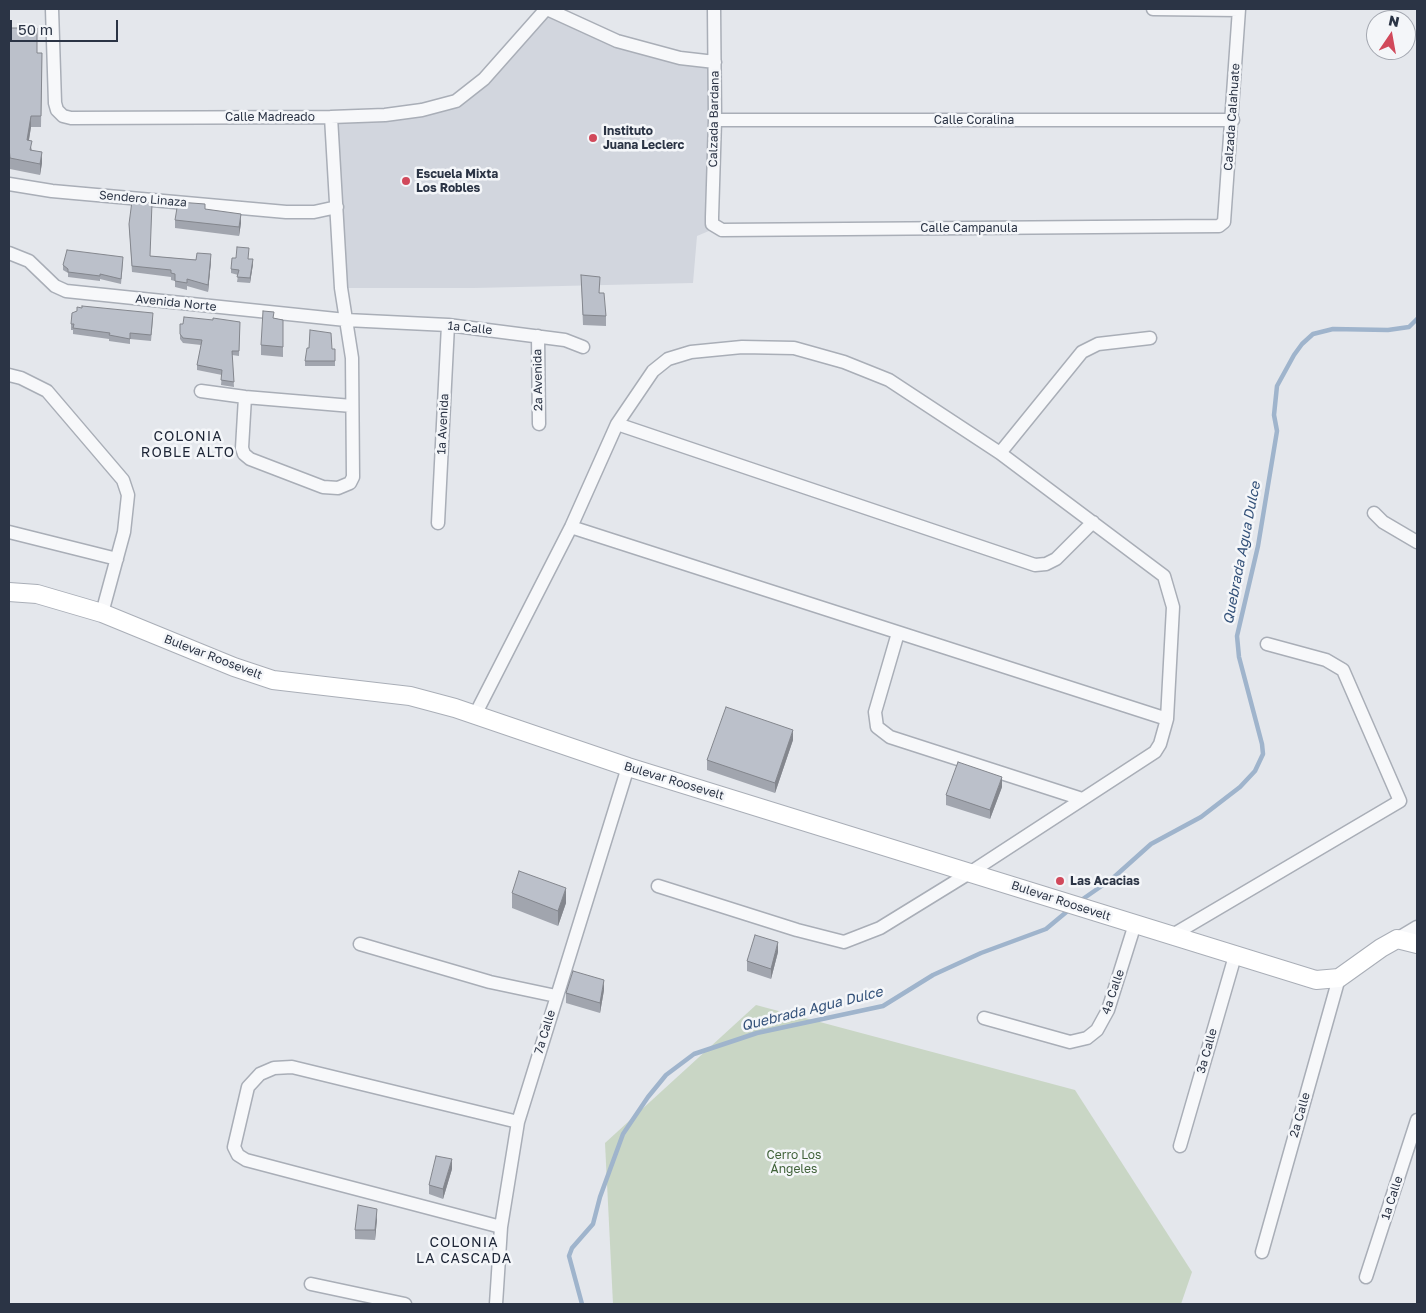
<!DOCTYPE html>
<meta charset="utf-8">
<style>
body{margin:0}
#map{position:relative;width:1426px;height:1313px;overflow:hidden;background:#e4e7ec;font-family:"Golos Text",sans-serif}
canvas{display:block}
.frame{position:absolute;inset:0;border:10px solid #2b3445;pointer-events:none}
.north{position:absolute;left:1366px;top:10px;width:50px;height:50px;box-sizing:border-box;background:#f4f6f9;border:1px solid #a4a8b1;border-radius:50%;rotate:12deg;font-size:14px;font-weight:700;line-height:20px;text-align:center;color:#2b3445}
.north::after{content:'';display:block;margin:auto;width:18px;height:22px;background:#d1495b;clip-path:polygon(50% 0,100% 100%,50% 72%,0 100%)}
.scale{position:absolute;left:10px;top:20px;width:108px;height:22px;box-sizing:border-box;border:2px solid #2b3445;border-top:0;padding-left:6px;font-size:15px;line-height:18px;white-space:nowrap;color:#2b3445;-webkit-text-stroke:4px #f4f6f9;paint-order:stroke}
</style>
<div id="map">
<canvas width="1426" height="1313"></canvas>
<div class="frame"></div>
<div class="north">N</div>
<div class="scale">50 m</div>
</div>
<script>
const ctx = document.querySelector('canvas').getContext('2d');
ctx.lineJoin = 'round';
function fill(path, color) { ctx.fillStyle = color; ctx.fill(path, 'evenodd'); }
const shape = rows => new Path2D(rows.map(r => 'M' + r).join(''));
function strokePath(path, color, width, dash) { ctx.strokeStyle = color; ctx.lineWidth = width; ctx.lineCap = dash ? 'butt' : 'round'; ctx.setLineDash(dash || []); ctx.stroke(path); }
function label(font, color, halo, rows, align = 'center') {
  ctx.font = font + ' "Golos Text",sans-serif'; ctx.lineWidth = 5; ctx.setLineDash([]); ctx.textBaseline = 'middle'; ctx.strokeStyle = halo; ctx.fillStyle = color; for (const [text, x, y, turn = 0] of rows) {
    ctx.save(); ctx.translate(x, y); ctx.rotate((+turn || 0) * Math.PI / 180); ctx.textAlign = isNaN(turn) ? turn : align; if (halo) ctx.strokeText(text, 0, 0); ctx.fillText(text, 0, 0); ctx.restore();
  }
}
fill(shape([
 [548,9,645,44,715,62,716,228,697,236,693,283,474,288,341,288,331,117,456,101]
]), '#d2d6de');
fill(shape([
 [756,1005,1075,1090,1192,1272,1181,1304,613,1304,605,1143]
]), '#c9d6c5');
strokePath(shape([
 [1080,901,1113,878,1151,844,1201,817,1240,787,1255,771,1263,754,1262,744,1239,657,1237,636,1258,546,1277,431,1274,415,1277,386,1294,355,1302,344,1313,334,1333,329,1388,330,1409,327,1417,319],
 [582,1304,569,1256,572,1248,593,1224,600,1197,623,1134,648,1097,666,1075,694,1054,757,1033,883,1006,933,975,981,953,1046,929,1070,909]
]), '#9fb4cc', 4.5);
const street = shape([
 [52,9,55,103,57,110,63,116,71,118,331,117,385,115,422,110,456,101,484,79,546,9],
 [547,9,617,41,680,58,715,62],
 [714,9,715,120,712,217,712,224,722,230,1219,226,1224,222,1239,9],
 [1153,9,1239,10],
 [715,120,1233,120],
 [9,184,52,191,286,212,314,212,337,207],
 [9,253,29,261,55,286,66,291,346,320,448,325,565,340,583,347],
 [538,336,539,424],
 [9,375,21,378,47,391,123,480,128,495,124,532,102,613],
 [201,391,245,397,352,406],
 [245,397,242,448,244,454,250,459,323,487,338,488,350,483,353,477,352,358,341,288,331,117],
 [617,424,1035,565,1046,564,1056,559,1093,522],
 [1000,453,1082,352,1098,344,1150,338],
 [1374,513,1383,522,1417,542],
 [438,523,448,325],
 [571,527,1167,719],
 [9,532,117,559],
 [898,633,875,712,877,727,890,737,1082,799],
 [475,715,571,527,617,424,653,371,668,359,691,352,742,347,794,348,844,362,889,380,1000,453,1164,576,1173,607,1167,719,1160,744,1155,752,971,872,880,928,844,942,797,930,658,886],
 [1171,936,1400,801,1343,670,1326,660,1267,644],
 [1397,939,1417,927],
 [360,944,490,982,556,996],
 [984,1018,1070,1042,1087,1038,1097,1030,1108,1010,1135,924],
 [1180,1146,1235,956],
 [501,1227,246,1160,238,1155,234,1147,248,1087,260,1074,274,1068,292,1067,518,1122],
 [1262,1252,1339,978],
 [1366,1277,1417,1120],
 [311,1284,405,1304],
 [496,1304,501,1227,518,1122,628,767]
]);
const secondary = shape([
 [9,592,37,594,102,613,234,667,273,680,410,696,455,708,628,767,1316,980,1339,978,1381,948,1397,939,1417,944]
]);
strokePath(street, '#a9aeb7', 15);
strokePath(secondary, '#a9aeb7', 20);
strokePath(street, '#f7f8fa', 12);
strokePath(secondary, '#fff', 18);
fill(shape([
 [9,28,37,53,42,53,41,127,31,127,29,140,32,150,42,163,40,175,10,169,9,158],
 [205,209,241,223,239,236,175,228,175,220],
 [129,224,150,256,211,261,208,292,187,286,187,290,175,287,175,281,171,280,171,277,132,272],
 [248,259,253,264,250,283,237,282,238,275,231,273,231,269],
 [123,262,121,284,100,279,100,281,68,277,68,273,63,270,63,265],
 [581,275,600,293,606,316,606,326,583,325],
 [77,311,153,319,151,341,130,339,130,344,109,341,109,339,73,334,73,330,71,330,71,324],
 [274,318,283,320,283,357,261,355,261,345],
 [240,322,239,356,232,355,234,387,221,385,222,375,197,370,197,365,201,345,183,343,180,339,180,324],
 [332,349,335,349,335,366,305,366,305,361],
 [793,740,775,793,707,770,707,760],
 [1002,787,990,819,946,805,946,795],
 [512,893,566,903,558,926,512,908],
 [778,952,771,979,747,971,747,961],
 [604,990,600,1013,566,1003,566,993],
 [452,1169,443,1199,429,1194,429,1185],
 [377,1219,375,1240,355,1239,355,1230]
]), '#a1a5ae');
fill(shape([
 [31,116,31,127,27,151,27,140],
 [42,152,42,163,40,175,40,164],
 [241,214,241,223,239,236,239,227],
 [211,254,211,261,208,292,208,285],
 [253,259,253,264,250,283,250,278],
 [793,730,793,740,775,793,775,783],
 [1002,777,1002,787,990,819,990,810],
 [566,888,566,903,558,926,558,911],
 [778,942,778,952,771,979,771,969],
 [604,980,604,990,600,1013,600,1003],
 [452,1159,452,1169,443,1199,443,1189],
 [377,1209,377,1219,375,1240,375,1230]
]), '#83868d');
const building = shape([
 [9,28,37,28,37,53,42,53,41,116,31,116,27,140,32,141,30,150,42,152,40,164,10,158,9,147,9,28],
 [132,201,152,203,150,256,196,260,197,253,211,254,208,285,187,279,187,283,175,281,175,274,171,273,171,270,132,266,129,224,132,201],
 [178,202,205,204,205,209,241,214,239,227,175,220,178,202],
 [237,247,249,248,248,259,253,259,250,278,237,277,239,270,231,269,232,258,236,258,237,247],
 [67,250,123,257,121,279,100,274,100,276,68,272,68,269,63,265,67,250],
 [581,275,600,277,599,293,604,293,606,316,583,315,581,275],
 [82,306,153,313,151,335,130,333,130,339,109,335,110,333,73,328,74,324,71,324,72,313,77,311,77,307,82,308,82,306],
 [263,311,274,312,273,318,283,320,283,347,261,345,263,311],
 [184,317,213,320,213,318,240,322,239,351,232,351,234,382,221,380,222,370,197,365,202,340,183,338,180,334,180,324,183,324,184,317],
 [310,330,331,333,332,349,335,349,335,361,305,361,307,348,309,348,310,330],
 [726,707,793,730,775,783,707,760,726,707],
 [958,762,1002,777,990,810,946,795,958,762],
 [519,871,566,888,558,911,512,893,519,871],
 [755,935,778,942,771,969,747,961,755,935],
 [573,971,604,980,600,1003,566,993,573,971],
 [436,1156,452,1159,443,1189,429,1185,436,1156],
 [358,1205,377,1209,375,1230,355,1230,358,1205]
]);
fill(building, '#bbc0ca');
strokePath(building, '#83868d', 1);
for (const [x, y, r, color] of [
 [593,138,5,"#d1495b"],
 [406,181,5,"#d1495b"],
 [1060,881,5,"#d1495b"]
]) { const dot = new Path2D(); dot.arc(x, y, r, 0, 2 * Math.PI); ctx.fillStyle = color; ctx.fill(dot); strokePath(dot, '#f4f6f9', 2); }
label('12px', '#2b3445', '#f4f6f9', [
 ["Calle Madreado",270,117],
 ["Calzada Calahuate",1232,117,-86],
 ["Calzada Bardana",714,119,-89],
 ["Calle Coralina",974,120],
 ["Sendero Linaza",143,199,5],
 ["Calle Campanula",969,228],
 ["Avenida Norte",176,303,6],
 ["1a Calle",470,328,6],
 ["2a Avenida",538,380,-91],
 ["1a Avenida",443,424,-87],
 ["Bulevar Roosevelt",213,657,21],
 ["Bulevar Roosevelt",674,781,17],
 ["Bulevar Roosevelt",1061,901,18],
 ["4a Calle",1113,992,-71],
 ["7a Calle",545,1032,-73],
 ["3a Calle",1207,1051,-74],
 ["2a Calle",1300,1115,-74],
 ["1a Calle",1392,1198,-72]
]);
label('bold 12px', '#2b3445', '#f4f6f9', [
 ["Instituto",603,131],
 ["Juana Leclerc",603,145],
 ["Escuela Mixta",416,174],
 ["Los Robles",416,188],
 ["Las Acacias",1070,881]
], 'left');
label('12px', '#3f6138', '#f4f6f9', [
 ["Cerro Los",794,1155],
 ["Ángeles",794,1169]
]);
ctx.letterSpacing = '1px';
label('14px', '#1d2536', '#f4f6f9', [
 ["COLONIA",188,437],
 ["ROBLE ALTO",188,453],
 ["COLONIA",464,1243],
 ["LA CASCADA",464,1259]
]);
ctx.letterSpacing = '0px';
label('italic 14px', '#34527a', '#f4f6f9', [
 ["Quebrada Agua Dulce",1242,553,-79],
 ["Quebrada Agua Dulce",812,1009,-14]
]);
</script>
